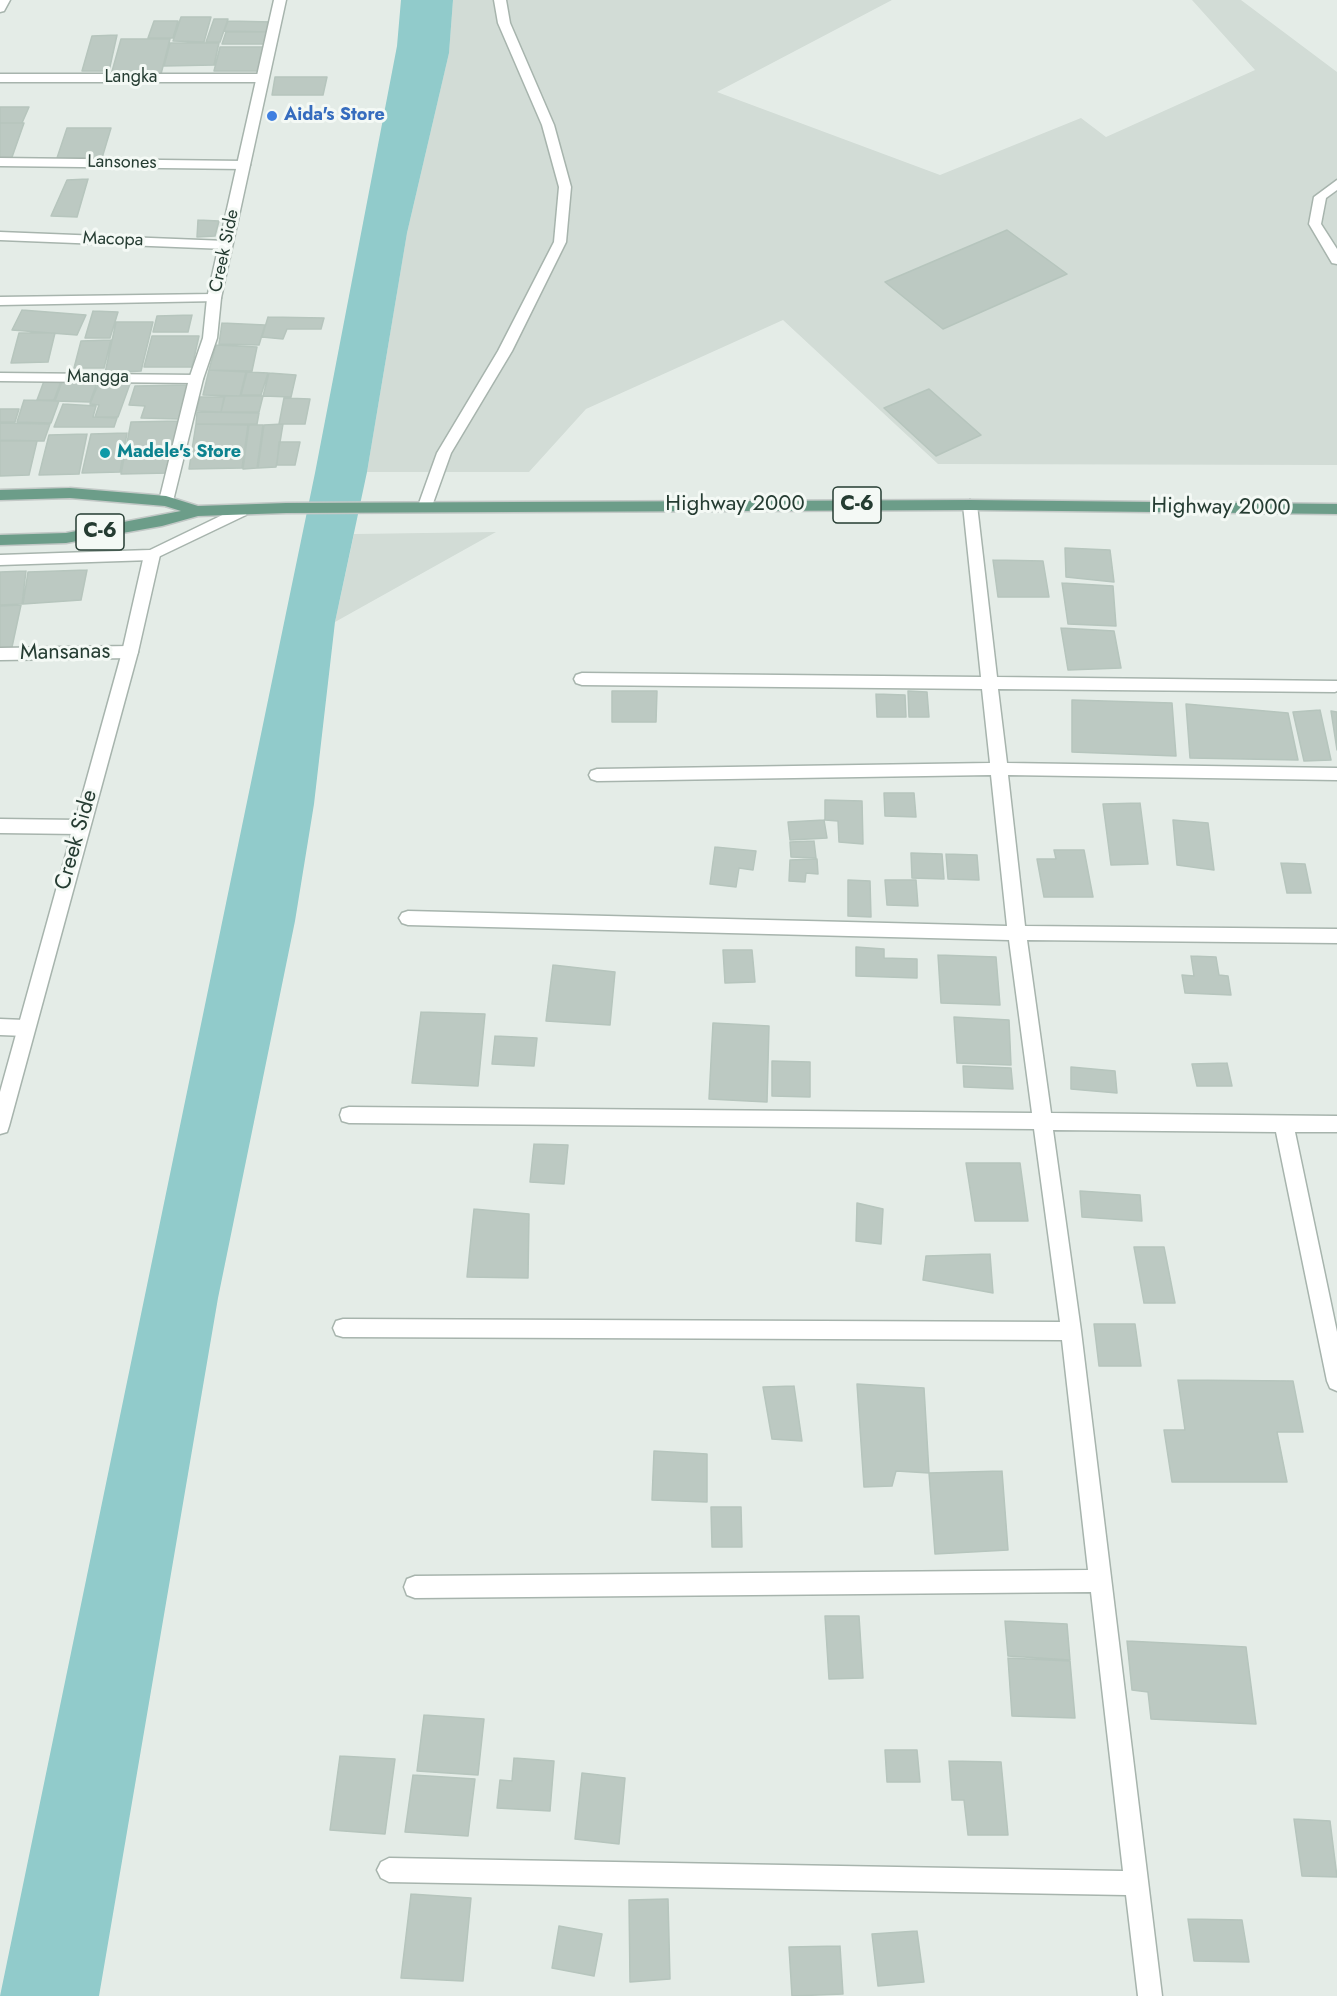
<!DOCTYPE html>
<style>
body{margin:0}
canvas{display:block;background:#e4ece7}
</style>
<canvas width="1337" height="1996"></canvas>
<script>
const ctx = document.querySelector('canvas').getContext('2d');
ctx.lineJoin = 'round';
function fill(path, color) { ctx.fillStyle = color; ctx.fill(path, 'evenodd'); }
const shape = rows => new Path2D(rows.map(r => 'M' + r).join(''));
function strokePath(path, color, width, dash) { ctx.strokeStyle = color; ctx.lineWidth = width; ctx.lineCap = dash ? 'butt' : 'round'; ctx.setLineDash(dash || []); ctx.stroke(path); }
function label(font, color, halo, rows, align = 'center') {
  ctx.font = font + ' Jost,sans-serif'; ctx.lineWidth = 6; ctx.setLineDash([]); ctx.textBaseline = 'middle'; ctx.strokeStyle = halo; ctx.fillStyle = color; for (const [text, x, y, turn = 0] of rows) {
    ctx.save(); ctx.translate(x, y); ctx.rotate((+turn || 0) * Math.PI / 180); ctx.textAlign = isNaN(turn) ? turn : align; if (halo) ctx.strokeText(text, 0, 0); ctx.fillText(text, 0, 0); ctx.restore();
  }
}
fill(shape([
 [453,0,892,0,717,92,940,175,1081,118,1106,137,1255,70,1192,0,1241,0,1337,72,1337,465,938,464,783,320,586,409,529,472,367,472,407,233,449,53],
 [496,532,335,622,354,534]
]), '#d2dcd6');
fill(shape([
 [401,0,453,0,449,53,407,233,367,472,335,622,314,804,295,921,218,1298,99,1996,0,1996,315,473,397,46]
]), '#91cbcb');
const building = shape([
 [181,17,211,17,204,42,173,41,181,17],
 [214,19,228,19,220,42,206,42,214,19],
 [154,21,178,21,173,38,148,38,154,21],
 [228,21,273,22,270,32,224,31,228,21],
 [226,32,267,32,264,44,222,44,226,32],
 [117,35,109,71,82,71,92,36,117,35],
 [121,39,170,39,161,74,111,75,121,39],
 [170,43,219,43,214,65,164,66,170,43],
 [220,47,267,47,262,71,214,71,220,47],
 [275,77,327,77,323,95,272,95,275,77],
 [0,107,29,107,22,123,0,123,0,107],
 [0,123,24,123,11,160,0,160,0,123],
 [67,128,111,128,102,158,57,158,67,128],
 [88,179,77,217,51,216,67,180,88,179],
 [198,220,219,221,215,236,197,237,198,220],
 [1007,230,1067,274,943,329,885,282,1007,230],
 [22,310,86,315,77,335,12,330,22,310],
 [93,311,118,312,110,338,85,338,93,311],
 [192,315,188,332,153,332,157,316,192,315],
 [268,317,324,318,321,329,287,329,283,339,262,337,268,317],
 [116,322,153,322,141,371,105,373,116,322],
 [222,323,265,325,259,345,219,344,222,323],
 [19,333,55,333,48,362,11,363,19,333],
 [152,336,199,336,192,367,144,367,152,336],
 [111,340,104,368,74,368,81,341,111,340],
 [216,345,257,347,252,371,209,370,216,345],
 [209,370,246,372,240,396,203,395,209,370],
 [247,372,268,373,261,395,241,395,247,372],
 [269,373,296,375,291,397,263,396,269,373],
 [63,379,98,380,90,402,55,401,63,379],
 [100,380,131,381,118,417,95,417,99,405,90,404,100,380],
 [44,381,61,381,54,400,37,400,44,381],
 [189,385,180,419,141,418,145,406,129,405,135,386,189,385],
 [929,389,981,435,936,456,884,408,929,389],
 [225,396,263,396,259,412,221,412,225,396],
 [200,397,224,397,221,412,196,411,200,397],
 [284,398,310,399,305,424,279,424,284,398],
 [24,400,59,401,51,423,17,422,24,400],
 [63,404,96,406,93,417,117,418,114,427,54,427,63,404],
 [0,409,19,409,15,422,0,422,0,409],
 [197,412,259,413,257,424,196,424,197,412],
 [180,421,170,473,121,474,131,422,180,421],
 [0,423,50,424,44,441,0,440,0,423],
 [196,424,248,425,242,468,189,469,196,424],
 [283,424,276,467,258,468,264,425,283,424],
 [249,425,263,425,257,468,243,469,249,425],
 [127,433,120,472,82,473,91,434,127,433],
 [87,434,79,474,39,475,49,435,87,434],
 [0,441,37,441,29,475,0,476,0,441],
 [279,442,300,442,295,465,277,465,279,442],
 [1065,548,1110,550,1114,582,1066,577,1065,548],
 [993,560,1043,561,1049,597,998,597,993,560],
 [87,570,81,600,23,604,28,572,87,570],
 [26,571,22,604,0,605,0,572,26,571],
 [1062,583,1113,586,1116,626,1068,624,1062,583],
 [21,605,12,647,0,648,0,606,21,605],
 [1061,628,1114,631,1121,668,1068,670,1061,628],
 [612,691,657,691,656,722,612,722,612,691],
 [908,691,927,692,929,717,909,717,908,691],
 [876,694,905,695,906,717,877,717,876,694],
 [1072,700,1172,703,1176,756,1072,752,1072,700],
 [1186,704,1288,713,1298,760,1190,758,1186,704],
 [1320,710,1331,760,1304,761,1293,712,1320,710],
 [1331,711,1337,712,1337,750,1331,711],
 [884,793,914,793,916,817,885,816,884,793],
 [825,800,862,801,863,844,839,842,838,821,825,820,825,800],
 [1140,803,1148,864,1111,865,1103,804,1140,803],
 [824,820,827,838,790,840,788,822,824,820],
 [1173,820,1208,823,1214,870,1177,865,1173,820],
 [814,841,816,858,791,857,790,842,814,841],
 [715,847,756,851,753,870,739,868,736,887,710,884,715,847],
 [1054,850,1084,850,1093,897,1044,897,1037,859,1056,859,1054,850],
 [911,853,942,854,944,879,912,878,911,853],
 [946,854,977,855,979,880,948,879,946,854],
 [817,859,818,874,806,873,805,882,789,881,790,860,817,859],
 [1281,863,1305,864,1311,893,1287,893,1281,863],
 [848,880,870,881,871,917,848,916,848,880],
 [885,880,916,880,918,906,887,905,885,880],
 [856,947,884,949,884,958,917,959,917,978,856,976,856,947],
 [723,950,752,950,755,982,725,983,723,950],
 [938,955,996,957,1000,1005,941,1003,938,955],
 [1191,956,1216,957,1219,975,1228,976,1231,995,1185,993,1182,975,1194,976,1191,956],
 [553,965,615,972,610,1025,546,1021,553,965],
 [421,1012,485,1014,478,1086,412,1083,421,1012],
 [954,1017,1009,1020,1011,1065,957,1063,954,1017],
 [713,1023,769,1026,767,1102,709,1099,713,1023],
 [495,1036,537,1038,534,1066,492,1064,495,1036],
 [772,1061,810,1062,810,1097,772,1096,772,1061],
 [1227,1063,1232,1086,1197,1086,1192,1064,1227,1063],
 [963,1066,1011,1068,1013,1089,964,1087,963,1066],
 [1071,1067,1115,1071,1117,1093,1071,1089,1071,1067],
 [534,1144,568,1145,564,1184,530,1182,534,1144],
 [966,1163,1020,1163,1028,1221,975,1221,966,1163],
 [1080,1191,1140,1195,1142,1221,1082,1217,1080,1191],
 [857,1203,883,1209,881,1244,856,1241,857,1203],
 [474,1209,529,1214,528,1278,467,1277,474,1209],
 [1134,1247,1164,1247,1175,1303,1144,1303,1134,1247],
 [990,1254,993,1293,923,1280,926,1256,990,1254],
 [1094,1324,1135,1324,1141,1366,1099,1366,1094,1324],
 [1178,1380,1293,1381,1303,1432,1277,1432,1287,1482,1172,1482,1164,1430,1185,1430,1178,1380],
 [857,1384,924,1388,929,1473,896,1471,892,1486,864,1487,857,1384],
 [794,1386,802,1441,772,1439,763,1387,794,1386],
 [654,1451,707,1454,707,1502,652,1500,654,1451],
 [1002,1471,1008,1550,935,1554,929,1473,1002,1471],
 [711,1507,741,1507,742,1547,712,1547,711,1507],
 [825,1616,859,1616,863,1678,829,1679,825,1616],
 [1005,1621,1067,1624,1070,1660,1008,1656,1005,1621],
 [1127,1641,1246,1647,1256,1724,1151,1719,1148,1692,1132,1690,1127,1641],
 [1008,1658,1070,1661,1075,1718,1012,1716,1008,1658],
 [424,1715,484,1719,478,1775,417,1771,424,1715],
 [885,1750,917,1750,920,1782,887,1782,885,1750],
 [340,1756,395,1759,385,1834,330,1830,340,1756],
 [514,1758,554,1761,550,1811,497,1808,500,1780,512,1781,514,1758],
 [949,1761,1001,1762,1008,1835,968,1835,964,1800,952,1800,949,1761],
 [582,1773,625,1778,619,1844,575,1839,582,1773],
 [413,1775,475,1779,468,1836,405,1832,413,1775],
 [1294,1819,1330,1821,1337,1877,1302,1876,1294,1819],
 [411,1894,471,1898,463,1981,401,1978,411,1894],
 [668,1899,670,1979,630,1982,629,1900,668,1899],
 [1188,1919,1242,1920,1249,1962,1194,1961,1188,1919],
 [559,1926,602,1934,594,1976,552,1968,559,1926],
 [917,1931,924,1982,878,1986,872,1934,917,1931],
 [840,1946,843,1994,792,1996,789,1947,840,1946]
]);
fill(building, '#bcc9c2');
strokePath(building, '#b6c5bd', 1.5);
const lane = shape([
 [274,0,286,0,221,298,217,338,203,379,173,501,166,506,159,501,189,379,203,338,207,298,274,0],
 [494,0,506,0,510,23,554,125,571,187,566,242,512,351,451,453,432,506,425,511,418,506,437,453,498,351,554,242,559,187,542,125,498,23,494,0],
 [1337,180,1337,190,1326,198,1321,224,1337,249,1337,264,1332,263,1309,224,1314,197,1337,180],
 [152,550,160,555,138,652,9,1126,7,1132,0,1134,0,1092,122,652,144,555,152,550]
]);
const street = shape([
 [0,0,10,0,4,11,0,12,0,0],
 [0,74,262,74,268,78,262,82,0,82,0,74],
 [0,158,244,161,250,165,244,169,0,166,0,158],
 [0,232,226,241,232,245,226,249,0,240,0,232],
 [214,294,219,295,221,298,219,301,0,305,0,297,214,294],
 [0,373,196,375,203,379,196,383,0,381,0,373],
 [970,500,977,505,997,677,1337,681,1337,691,1335,692,998,689,1007,763,1337,768,1337,780,1008,775,1025,926,1337,929,1337,943,1027,940,1051,1113,1337,1116,1337,1132,1295,1132,1337,1332,1337,1391,1330,1388,1327,1381,1276,1132,1053,1130,1081,1331,1162,1996,1138,1996,1126,1895,389,1882,381,1878,377,1870,381,1862,389,1858,1123,1871,1091,1592,415,1598,407,1595,404,1587,407,1579,415,1576,1088,1570,1062,1340,343,1337,336,1335,333,1328,336,1321,343,1319,1060,1322,1034,1129,349,1123,342,1121,340,1115,342,1109,349,1107,1032,1113,1009,940,408,925,402,923,399,918,402,913,408,911,1007,926,991,775,597,781,591,779,589,775,591,771,597,769,990,763,982,689,582,685,576,683,574,679,576,675,582,673,981,677,963,505,970,500],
 [241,506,248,511,246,515,152,560,0,565,0,555,150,550,241,506],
 [130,646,136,648,138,652,136,656,130,658,0,660,0,648,130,646],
 [0,819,80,820,86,822,88,827,86,832,80,834,0,833,0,819],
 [0,1019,25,1020,31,1023,34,1028,31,1033,25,1036,0,1035,0,1019]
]);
const primary = shape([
 [70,488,166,496,198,506,286,503,970,500,1337,504,1337,514,970,510,286,513,198,516,162,526,66,543,0,545,0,535,66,533,181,511,165,506,70,498,0,500,0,490,70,488]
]);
strokePath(lane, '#a7b4ad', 3);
strokePath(street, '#a7b4ad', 3);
strokePath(primary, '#c2c8c6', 3);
fill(lane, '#fff');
fill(street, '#fff');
fill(primary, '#6c9d89');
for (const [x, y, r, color] of [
 [272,116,6,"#3f7fe0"],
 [105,453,6,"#0f9aa8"]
]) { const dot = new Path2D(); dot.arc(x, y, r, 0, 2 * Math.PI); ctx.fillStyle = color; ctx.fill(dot); strokePath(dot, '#f4f9f5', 2); }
label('18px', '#253c32', '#f4f9f5', [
 ["Langka",131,78],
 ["Lansones",122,163,1],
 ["Macopa",113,240,2],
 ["Creek Side",225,251,-78],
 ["Mangga",98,378]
]);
label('bold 18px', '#366cbe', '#f4f9f5', [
 ["Aida's Store",284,116]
], 'left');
label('bold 18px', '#0d838f', '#f4f9f5', [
 ["Madele's Store",117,453]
], 'left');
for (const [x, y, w] of [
 [857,505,48],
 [100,532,48]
]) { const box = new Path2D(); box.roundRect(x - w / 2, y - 18, w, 36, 4.5); ctx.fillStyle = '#f4f9f5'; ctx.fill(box); strokePath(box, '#253c32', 1.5); }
label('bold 21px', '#253c32', null, [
 ["C-6",857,505],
 ["C-6",100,532]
]);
label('22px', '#253c32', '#f4f9f5', [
 ["Highway 2000",735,505],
 ["Highway 2000",1221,508,1],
 ["Mansanas",65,653,-1],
 ["Creek Side",77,840,-74]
]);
</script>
